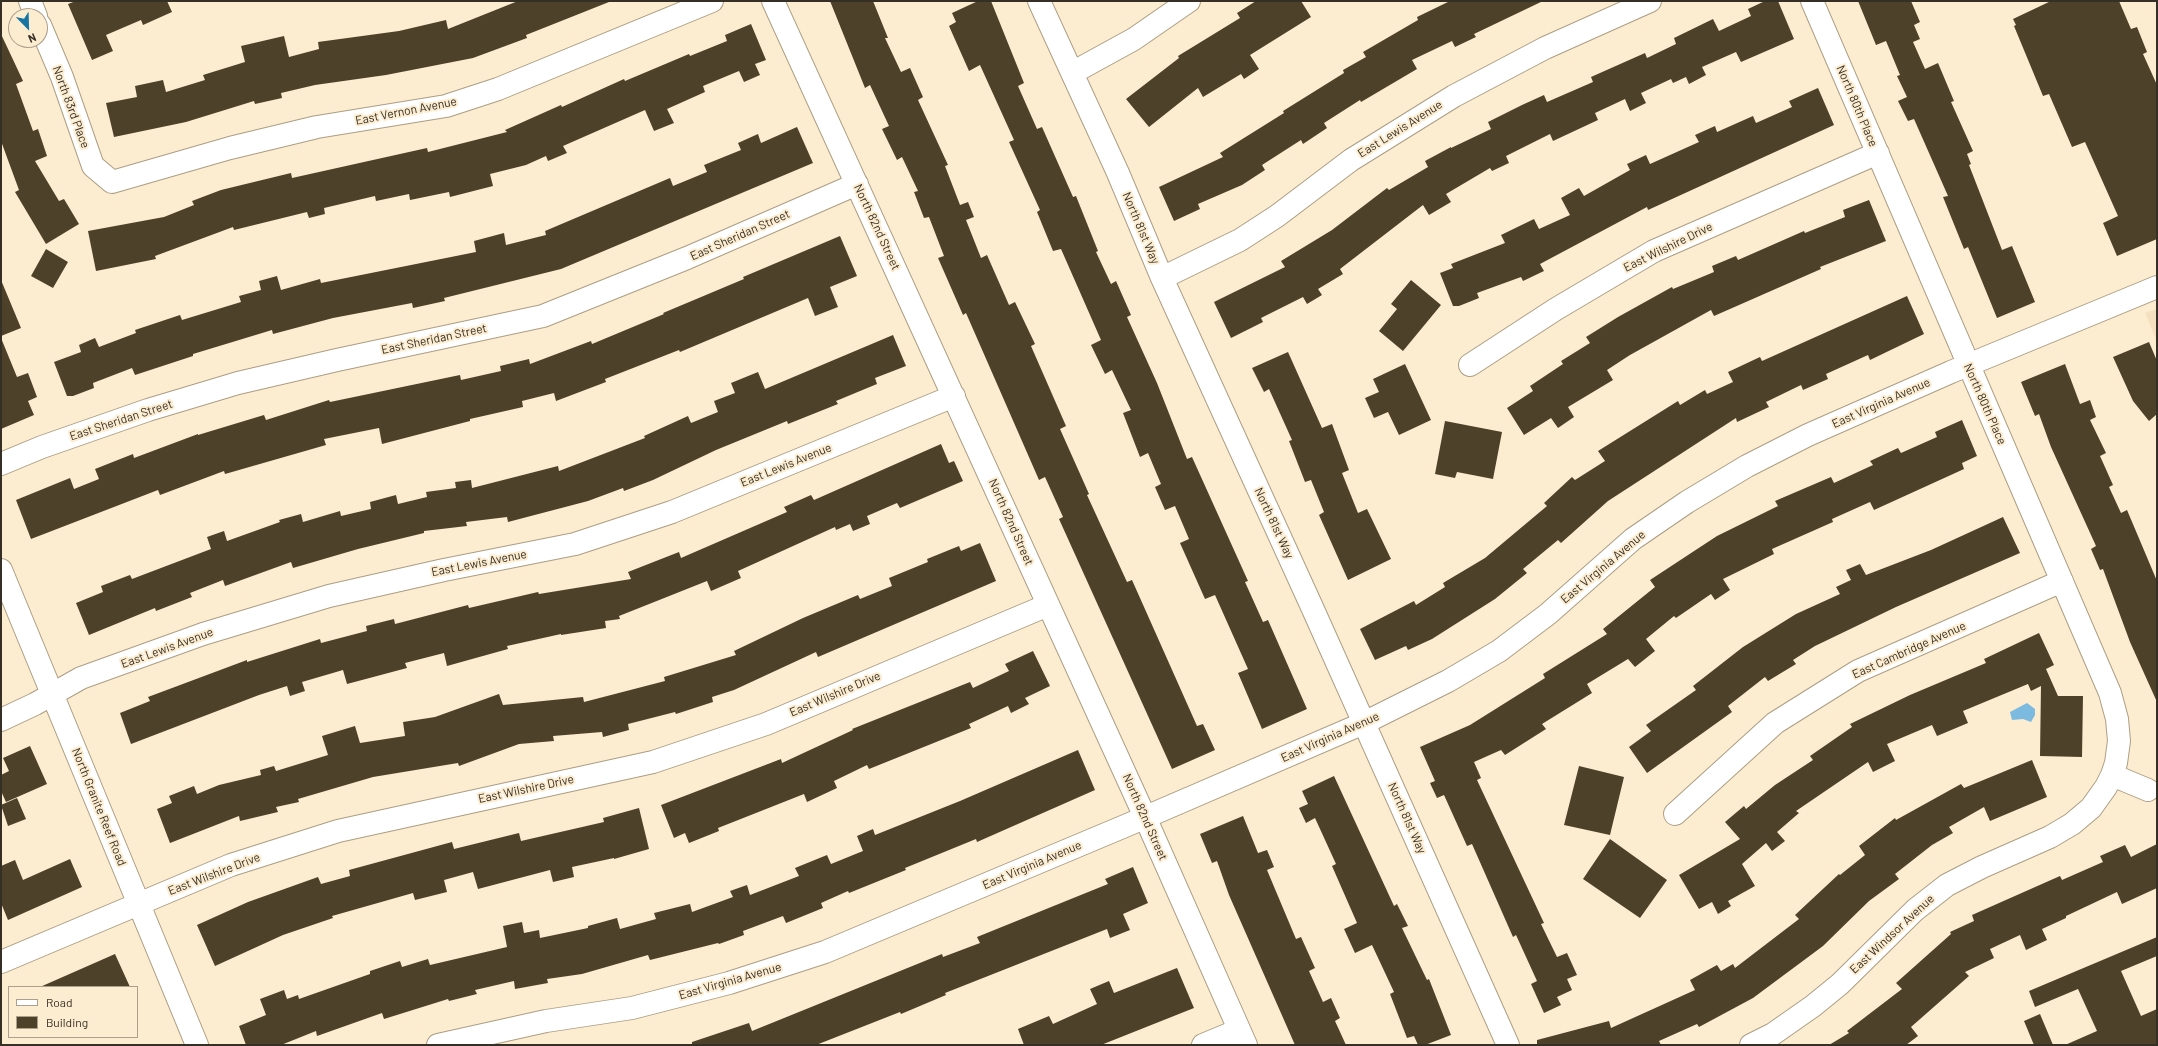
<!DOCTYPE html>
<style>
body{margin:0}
#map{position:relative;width:2158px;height:1046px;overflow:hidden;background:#fcecd0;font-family:Barlow,sans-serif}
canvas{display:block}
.frame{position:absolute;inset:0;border:2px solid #352f25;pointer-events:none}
.legend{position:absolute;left:8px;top:986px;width:130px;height:52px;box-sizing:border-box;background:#fcecd0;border:1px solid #aca08c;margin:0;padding:5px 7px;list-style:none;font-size:12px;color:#352f25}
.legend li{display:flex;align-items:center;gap:8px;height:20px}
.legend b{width:20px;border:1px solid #aca08c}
.north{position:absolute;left:8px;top:8px;width:40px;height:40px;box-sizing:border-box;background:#fcecd0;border:1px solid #aca08c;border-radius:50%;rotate:157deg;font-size:11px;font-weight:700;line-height:16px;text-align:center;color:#352f25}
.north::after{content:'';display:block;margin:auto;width:14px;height:18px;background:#1875a3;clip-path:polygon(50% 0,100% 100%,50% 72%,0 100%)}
</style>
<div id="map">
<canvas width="2158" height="1046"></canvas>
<div class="frame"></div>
<ul class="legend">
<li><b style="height:5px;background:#fff"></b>Road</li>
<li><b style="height:11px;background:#4e412a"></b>Building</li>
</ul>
<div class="north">N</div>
</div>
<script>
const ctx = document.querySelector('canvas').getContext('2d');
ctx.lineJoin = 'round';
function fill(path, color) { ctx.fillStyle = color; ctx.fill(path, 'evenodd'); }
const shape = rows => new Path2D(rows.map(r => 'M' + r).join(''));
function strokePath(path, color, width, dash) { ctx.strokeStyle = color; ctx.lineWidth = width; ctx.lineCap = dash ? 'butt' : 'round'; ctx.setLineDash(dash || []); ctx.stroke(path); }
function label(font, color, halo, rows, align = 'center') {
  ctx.font = font + ' Barlow,sans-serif'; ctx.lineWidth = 4; ctx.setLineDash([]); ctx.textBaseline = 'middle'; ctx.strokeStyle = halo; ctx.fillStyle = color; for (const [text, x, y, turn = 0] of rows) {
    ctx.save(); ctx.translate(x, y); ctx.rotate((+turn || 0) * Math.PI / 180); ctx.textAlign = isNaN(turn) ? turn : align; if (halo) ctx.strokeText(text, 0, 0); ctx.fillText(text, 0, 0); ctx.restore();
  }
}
fill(shape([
 [2157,309,2157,341,2145,313]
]), '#f5e1bf');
fill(shape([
 [2027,703,2035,709,2035,715,2031,722,2023,719,2012,720,2010,712]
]), '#7cbae0');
fill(shape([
 [76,1,167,1,172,12,143,25,141,20,106,35,113,51,92,60,68,4],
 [518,1,609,2,526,35,527,38,473,58,386,75,315,85,281,93,282,98,255,104,254,101,186,122,114,137,106,103,137,97,135,86,163,80,166,92,205,80,203,75,245,62,241,46,284,36,289,57,319,49,318,42,399,31,446,20,448,29],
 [830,1,873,1,888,38,885,38,901,72,910,68,923,97,918,100,948,165,945,166,960,205,968,202,974,217,966,220,981,258,987,255,1009,305,1015,302,1035,344,1031,346,1066,426,1060,429,1089,494,1087,495,1127,582,1132,580,1197,726,1203,724,1215,750,1172,769,1059,519,1063,517,1045,477,1039,480,966,313,963,315,938,258,944,256,929,217,924,218,914,192,918,191,902,157,897,160,882,129,889,126,870,85,865,88],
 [978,1,991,1,1024,83,1018,86,1037,129,1042,127,1073,197,1076,196,1098,251,1096,252,1111,284,1116,281,1131,315,1127,317,1157,383,1187,459,1192,457,1248,581,1245,582,1263,622,1268,620,1307,709,1262,729,1238,673,1248,669,1215,595,1205,599,1180,543,1189,539,1175,506,1165,510,1155,487,1161,484,1148,453,1140,457,1123,413,1131,410,1112,370,1105,374,1091,345,1101,340,1061,249,1053,251,1037,212,1040,210,1009,142,1014,140,980,65,969,71,949,26,956,22,952,13],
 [1256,1,1301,1,1311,17,1250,55,1259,69,1244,79,1241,74,1203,97,1198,88,1149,127,1126,99,1179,58,1178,56,1240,18,1237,13],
 [1450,1,1543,1,1474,34,1476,37,1455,47,1452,41,1412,60,1417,69,1361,102,1360,100,1324,123,1327,128,1303,144,1301,140,1262,165,1265,170,1242,185,1198,204,1200,209,1174,221,1159,187,1223,157,1220,153,1284,113,1283,111,1344,73,1343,70,1366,57,1363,52,1418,20,1417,17],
 [1765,1,1778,1,1794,39,1741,62,1736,52,1702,67,1706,75,1689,84,1686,77,1673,83,1671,79,1641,93,1646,103,1630,111,1625,99,1595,113,1598,120,1553,141,1550,134,1506,156,1509,163,1492,171,1490,168,1446,194,1451,202,1429,215,1423,205,1340,269,1343,274,1318,289,1322,295,1307,304,1303,297,1261,318,1263,322,1231,338,1214,302,1285,267,1281,261,1332,230,1387,188,1389,190,1428,167,1425,161,1451,147,1451,148,1491,129,1488,122,1522,105,1544,95,1547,102,1593,82,1591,77,1645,53,1647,58,1676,44,1674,38,1713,19,1719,31,1751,16,1748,9],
 [1858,1,1911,1,1920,22,1914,25,1920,39,1913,42,1925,69,1938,63,1954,101,1951,102,1973,151,1967,154,1971,164,1969,165,2002,250,2012,246,2035,302,1997,318,1968,247,1964,249,1943,197,1948,196,1914,119,1908,121,1898,101,1907,97,1897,76,1900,75,1886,41,1876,45],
 [2051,1,2119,1,2131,29,2137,27,2147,52,2143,54,2157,85,2157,239,2117,256,2103,223,2118,216,2085,142,2072,147,2049,94,2043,96,2014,26,2016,25,2013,19],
 [751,24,766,60,755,64,760,75,744,82,739,71,703,86,705,92,667,109,674,123,654,131,645,110,563,146,567,153,548,161,546,156,526,165,490,174,493,186,450,197,449,192,410,200,409,194,376,201,375,196,324,208,325,214,309,218,307,212,234,230,233,227,155,256,156,259,96,271,88,231,164,217,194,205,192,201,221,190,291,173,292,178,427,148,428,152,507,132,505,130,561,105,562,107,624,79,625,81,689,54,690,56,727,41,725,35],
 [1,34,23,81,16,84,33,131,38,129,47,156,35,161,59,201,64,199,79,224,46,244,15,192,19,190,1,141],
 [1818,88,1834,125,1648,210,1647,207,1540,264,1544,271,1523,281,1521,277,1477,293,1479,298,1459,306,1453,306,1440,273,1453,268,1451,264,1505,243,1501,235,1534,219,1539,229,1570,215,1561,198,1579,188,1584,196,1630,170,1627,164,1646,155,1650,164,1699,142,1695,135,1715,126,1717,132,1753,116,1756,123,1792,107,1789,101],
 [797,127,813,163,561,269,444,298,445,301,413,308,412,303,333,318,273,334,272,330,193,354,193,356,135,375,132,368,93,383,94,388,73,396,67,396,54,362,81,352,79,345,95,338,99,347,136,333,135,330,180,315,182,320,241,302,239,296,261,290,259,281,277,276,281,290,320,279,321,283,476,252,474,241,504,233,506,245,546,235,545,231,670,178,673,186,707,172,704,165,741,150,738,143,758,134,761,143],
 [1869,200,1886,241,1820,267,1821,269,1714,316,1711,310,1630,355,1607,370,1613,380,1568,407,1574,417,1558,428,1551,418,1524,435,1507,408,1533,391,1530,386,1563,364,1561,361,1590,343,1586,337,1618,317,1672,287,1673,289,1714,272,1712,266,1736,256,1738,260,1804,231,1805,233,1845,217,1843,210],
 [840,236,857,276,830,287,838,307,815,316,808,298,680,352,679,350,605,379,606,382,556,401,554,393,522,401,523,407,470,419,470,421,382,444,379,428,324,439,326,445,225,474,224,471,160,495,158,490,31,539,16,500,70,478,74,489,99,479,95,469,133,454,134,458,198,434,198,435,264,415,266,420,329,400,330,402,460,375,461,380,501,371,500,366,529,359,530,364,591,341,592,344,664,314,663,313,744,279,743,277],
 [46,249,68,262,53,288,31,276],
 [1,280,21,328,1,336],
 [1411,280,1441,305,1403,351,1379,331,1397,309,1391,304],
 [1907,296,1924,334,1870,360,1868,355,1826,374,1828,379,1803,390,1801,385,1766,402,1769,407,1737,422,1736,418,1608,501,1561,543,1558,540,1523,569,1527,573,1495,599,1432,639,1408,650,1406,646,1375,660,1360,629,1414,601,1416,605,1445,587,1443,583,1485,558,1547,506,1544,503,1572,477,1575,480,1605,461,1598,451,1678,401,1680,405,1705,390,1707,394,1733,382,1728,372,1760,357,1762,361],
 [893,335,906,366,875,378,877,384,836,401,838,404,788,424,787,421,716,450,653,480,624,491,623,488,588,501,508,522,507,517,466,522,467,526,424,531,424,533,358,549,293,568,291,562,225,586,223,580,190,593,192,597,156,611,155,608,89,635,76,603,103,592,101,586,130,575,132,579,211,549,207,537,224,531,227,541,280,522,279,520,301,514,303,522,340,511,341,516,371,509,370,502,396,495,398,504,427,497,426,492,456,488,455,482,471,480,472,488,558,466,559,471,645,438,644,436,688,416,691,423,718,412,714,401,735,393,731,383,758,372,765,389],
 [1,338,17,377,28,373,37,397,28,401,34,415,1,429],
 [2149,342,2157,361,2157,414,2149,421,2133,401,2113,357],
 [1288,352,1322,428,1332,424,1349,470,1342,473,1358,513,1367,509,1391,559,1348,580,1319,515,1324,512,1311,480,1305,482,1289,441,1292,440,1269,389,1264,392,1252,368],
 [1405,364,1431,420,1399,435,1388,412,1374,418,1365,398,1379,392,1373,379],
 [2065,364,2080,404,2090,400,2096,417,2090,420,2106,453,2100,456,2113,485,2109,487,2121,513,2127,510,2157,581,2157,702,2130,642,2103,569,2100,570,2091,549,2096,546,2051,447,2039,414,2035,416,2021,382],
 [1962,420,1977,456,1962,463,1964,469,1874,510,1870,502,1832,519,1833,522,1772,549,1774,554,1723,579,1730,590,1715,600,1711,594,1676,618,1674,616,1646,639,1655,651,1635,667,1628,659,1587,684,1592,693,1542,724,1546,729,1505,755,1501,750,1474,762,1481,778,1477,780,1544,923,1541,924,1557,957,1567,953,1577,975,1567,979,1572,990,1557,997,1561,1005,1544,1013,1531,984,1537,981,1516,935,1513,937,1472,844,1467,846,1444,795,1437,798,1430,783,1435,781,1420,747,1470,725,1545,678,1543,674,1607,634,1603,629,1655,587,1650,580,1717,536,1778,506,1775,501,1831,477,1834,483,1873,465,1870,461,1898,448,1901,453,1937,437,1935,432],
 [1445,421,1502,432,1493,479,1457,472,1455,478,1435,474],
 [941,444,949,463,954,461,963,481,900,508,897,503,867,516,870,524,853,531,850,524,836,530,835,527,738,571,741,578,711,591,707,581,619,616,620,619,605,621,606,628,561,635,561,634,507,646,508,649,447,666,444,653,405,663,407,668,347,684,343,670,302,682,305,691,290,696,287,686,259,695,131,744,120,713,150,701,148,697,247,660,247,662,320,639,321,643,367,631,366,626,394,619,395,624,468,605,469,608,538,592,539,594,631,579,628,572,679,552,681,558,787,512,784,507,811,495,814,500],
 [2003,517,2020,553,1896,607,1815,646,1793,660,1796,664,1768,681,1765,677,1728,706,1732,712,1647,773,1629,747,1651,731,1646,725,1696,690,1693,686,1743,647,1796,614,1840,594,1836,587,1851,580,1846,570,1860,564,1866,575,1931,550],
 [980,543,996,581,818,657,816,652,734,690,712,697,713,702,676,714,675,712,628,724,629,730,603,737,602,732,553,736,554,741,519,744,459,766,458,763,373,777,298,799,299,802,276,807,278,812,240,821,239,816,170,843,157,809,172,803,169,796,194,786,197,794,219,785,261,775,260,770,274,766,276,771,328,755,322,736,355,726,360,743,405,736,403,722,435,717,499,694,503,705,583,697,584,702,665,681,664,677,736,655,734,651,803,618,858,595,860,599,892,586,889,578,928,562,927,559,959,546,961,551],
 [2039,633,2054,665,2046,669,2058,696,2083,696,2082,757,2040,756,2041,686,2031,691,2028,684,1963,711,1968,723,1937,736,1932,725,1887,744,1895,761,1873,772,1868,762,1796,811,1799,813,1777,832,1785,841,1772,851,1766,843,1742,864,1755,886,1728,901,1731,906,1718,914,1712,902,1699,909,1679,875,1740,839,1725,822,1744,806,1746,809,1775,785,1813,760,1810,756,1852,727,1850,724,1910,695,1986,663,1984,659],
 [1033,651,1050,686,1025,698,1029,704,1011,713,1008,706,969,724,971,728,869,769,867,765,834,781,837,788,807,802,804,794,718,828,719,831,689,843,685,833,674,838,661,805,781,759,782,763,853,730,852,729,970,682,973,688,1009,671,1005,664],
 [30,746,47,784,6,802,1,791,1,775,9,771,3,758],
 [1078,750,1095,790,977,842,976,839,905,868,906,870,849,893,848,891,821,903,823,908,786,923,783,916,743,931,744,935,719,944,718,943,650,960,648,955,582,974,547,979,548,983,515,989,514,981,475,990,477,994,449,1001,448,999,384,1019,382,1013,317,1036,316,1031,281,1045,246,1045,239,1026,266,1015,260,999,284,990,287,999,298,995,299,999,370,974,370,971,400,961,402,967,428,959,430,965,507,947,503,926,522,922,524,933,539,930,540,938,588,928,588,926,617,918,620,929,656,919,654,913,690,904,692,912,733,897,730,891,747,885,750,895,799,876,795,868,827,855,831,864,863,851,857,836,873,829,875,835,960,801],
 [2032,760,2047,797,1990,821,1984,807,1949,827,1953,833,1932,845,1895,874,1899,879,1869,901,1823,946,1753,998,1699,1027,1697,1024,1659,1041,1661,1045,1537,1045,1537,1040,1609,1021,1611,1028,1695,990,1690,980,1717,965,1721,971,1733,964,1735,968,1799,919,1795,915,1839,874,1840,875,1865,855,1859,846,1895,818,1896,820,1961,784,1964,788],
 [1579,766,1624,777,1610,835,1564,825],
 [1334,776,1394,906,1397,904,1408,926,1402,928,1427,980,1429,979,1451,1035,1425,1045,1418,1045,1414,1036,1407,1038,1390,994,1394,992,1372,945,1355,953,1344,929,1357,923,1332,866,1336,864,1315,818,1306,823,1299,808,1308,804,1302,791],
 [17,798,26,819,8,826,1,805],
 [639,808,649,849,614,859,614,858,572,867,574,877,553,882,550,870,478,889,473,872,444,880,447,892,415,900,413,893,332,916,333,918,283,935,215,966,197,925,248,902,318,877,321,884,350,876,349,870,452,842,454,849,519,833,521,841,604,822,603,818],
 [1243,816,1258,853,1267,850,1274,867,1267,870,1296,939,1301,937,1315,968,1309,971,1323,1002,1331,998,1340,1018,1335,1021,1346,1045,1295,1045,1229,895,1217,861,1212,863,1200,834],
 [1610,839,1667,880,1640,918,1583,879],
 [2157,844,2157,888,2122,904,2117,892,2066,916,2066,918,2042,929,2047,940,2026,950,2020,935,1990,949,1994,958,1965,972,1969,976,1911,1027,1918,1036,1906,1045,1829,1045,1849,1033,1847,1031,1902,989,1896,983,1951,934,1950,932,1974,921,1972,915,2060,876,2062,880,2103,862,2100,856,2125,845,2131,857],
 [70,859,82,887,8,920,1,903,1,866,15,860,23,880],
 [1133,867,1148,903,1123,914,1130,930,1110,938,1107,929,945,993,946,995,901,1014,900,1012,816,1045,692,1045,692,1042,749,1023,752,1031,942,954,943,957,980,943,977,937,1108,884,1105,879],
 [2157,937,2157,956,2121,971,2141,1016,2157,1009,2157,1045,2065,1045,2097,1031,2078,989,2035,1007,2029,991],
 [115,954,130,987,40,987],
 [1177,968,1194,1008,1101,1045,1024,1045,1018,1029,1049,1016,1053,1024,1097,1004,1090,989,1109,981,1114,993],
 [2040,1014,2053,1045,2034,1045,2024,1021]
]), '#4e412a');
const minor = shape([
 [30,1,36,16],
 [773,1,1145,817,1246,1045],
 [1039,1,1118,173,1162,278,1312,607,1508,1045],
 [40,25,62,77,93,166,112,182,230,148,317,127,446,106,498,89,712,1],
 [1072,73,1134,39,1189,1],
 [1162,278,1240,240,1277,216,1351,160,1454,96,1545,48,1650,1],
 [1470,365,1556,309,1654,251,1878,153],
 [1,464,42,447,148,410,238,383,337,360,543,316,687,258,857,184],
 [1,570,197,1045],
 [1,720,35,704,81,678,203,634,329,596,444,570,575,544,672,512,954,396],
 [2112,775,2148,790],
 [1675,814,1775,723,1858,671,2062,581],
 [1,962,231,865,338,831,653,762,766,724,1048,605],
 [438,1045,546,1021,632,1008,729,983,825,952,1125,826,1364,723,1448,681,1499,651,1548,614,1633,539,1687,502,1747,466,1808,435,1951,372,2157,287],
 [1203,1045,1239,1030],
 [1751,1045,1773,1034,1813,1006,1840,984,1915,910,1947,885,1982,867,2050,837,2072,824,2091,808,2106,787,2112,775,2116,763,2119,741,2117,719,2110,693,1812,1]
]);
strokePath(minor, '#ac9e84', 24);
strokePath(minor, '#fff', 22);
label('12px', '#352f25', '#fcecd0', [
 ["North 80th Place",1857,106,67],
 ["North 83rd Place",71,107,70],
 ["East Vernon Avenue",406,111,-11],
 ["East Lewis Avenue",1400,129,-32],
 ["North 82nd Street",877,227,65],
 ["North 81st Way",1141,228,67],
 ["East Sheridan Street",740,235,-24],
 ["East Wilshire Drive",1668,247,-26],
 ["East Sheridan Street",434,339,-12],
 ["East Virginia Avenue",1881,403,-24],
 ["North 80th Place",1985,404,66],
 ["East Sheridan Street",121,420,-18],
 ["East Lewis Avenue",786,465,-22],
 ["North 82nd Street",1011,522,66],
 ["North 81st Way",1274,523,65],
 ["East Lewis Avenue",479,563,-11],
 ["East Virginia Avenue",1603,567,-40],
 ["East Lewis Avenue",167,648,-20],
 ["East Cambridge Avenue",1909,650,-24],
 ["East Wilshire Drive",835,694,-23],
 ["East Virginia Avenue",1330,737,-24],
 ["East Wilshire Drive",526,789,-12],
 ["North Granite Reef Road",99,807,68],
 ["North 82nd Street",1145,817,66],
 ["North 81st Way",1407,818,66],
 ["East Virginia Avenue",1032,865,-23],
 ["East Wilshire Drive",214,874,-21],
 ["East Windsor Avenue",1892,934,-43],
 ["East Virginia Avenue",730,981,-16]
]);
</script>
